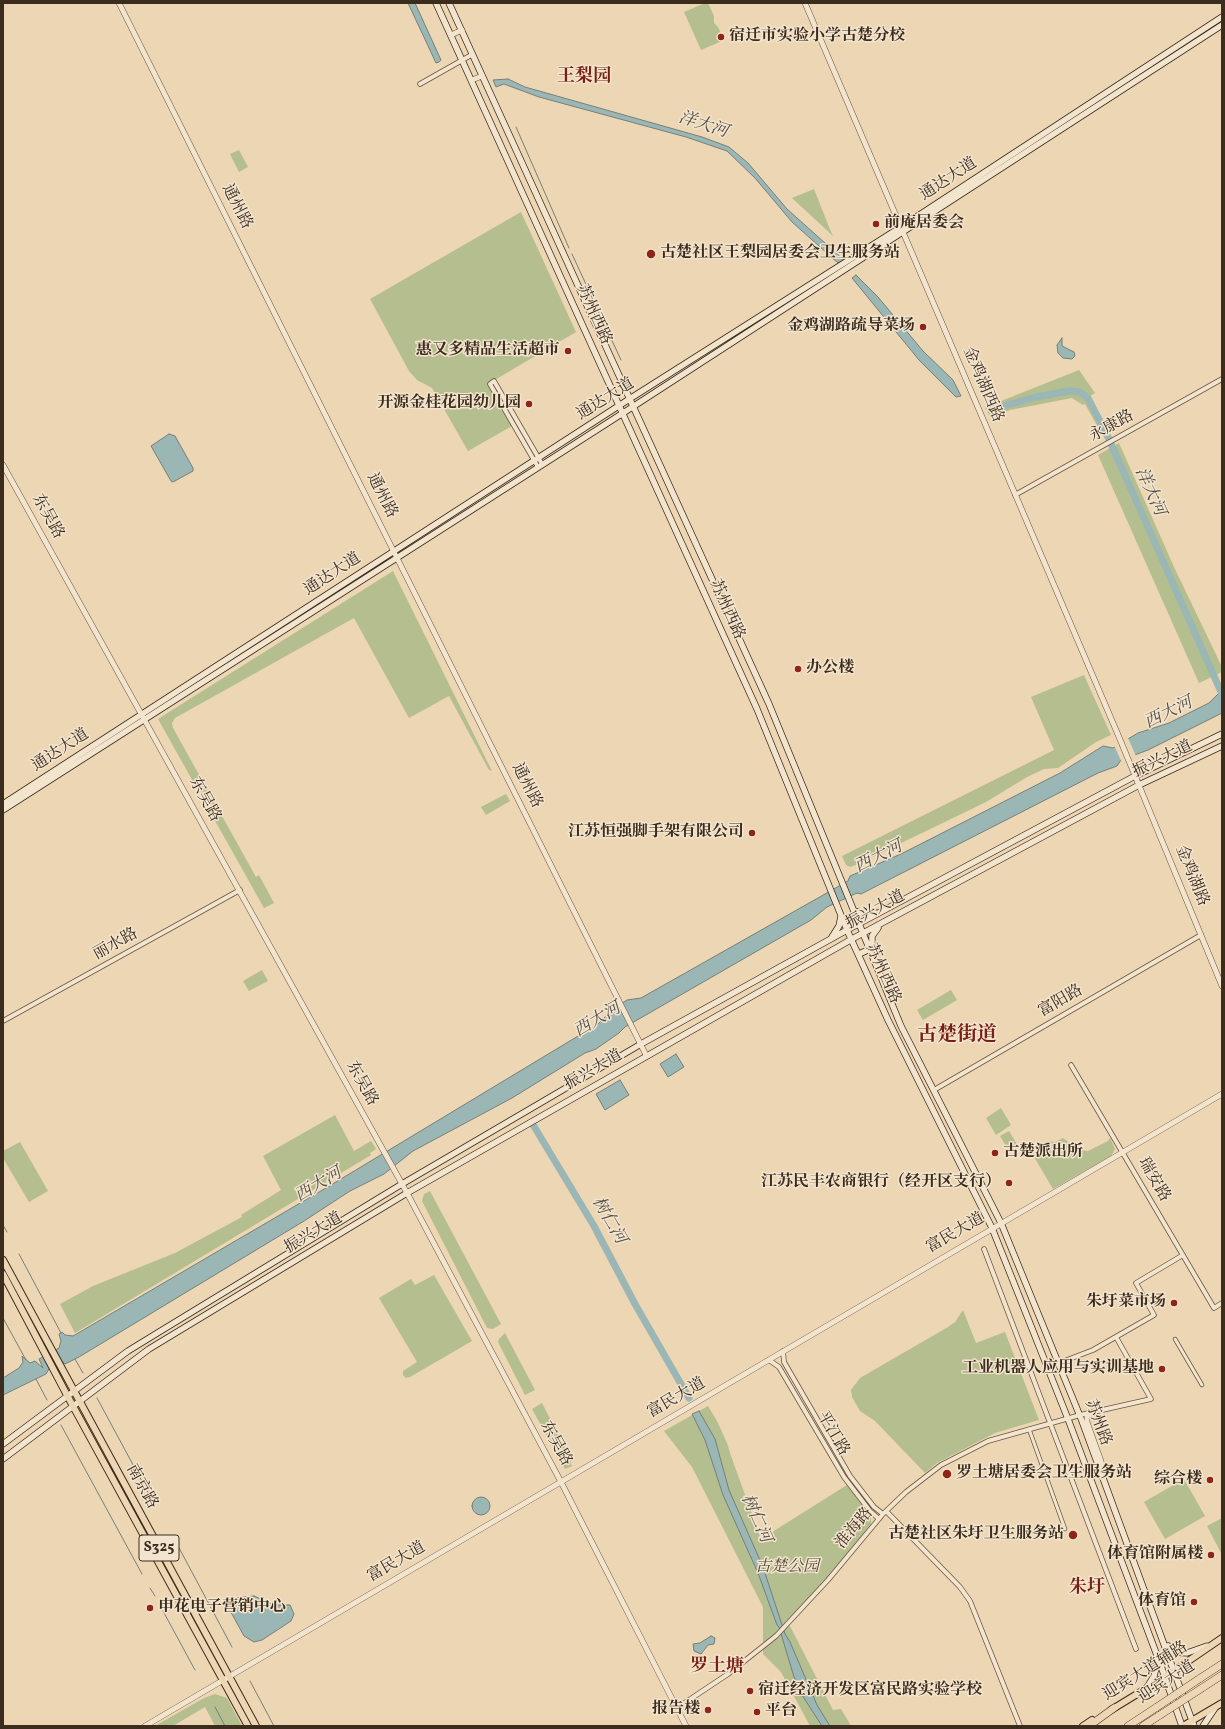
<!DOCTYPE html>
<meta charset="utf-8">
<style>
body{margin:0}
#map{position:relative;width:1225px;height:1729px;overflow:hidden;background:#edd6b3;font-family:Vollkorn,serif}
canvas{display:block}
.frame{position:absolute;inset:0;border:4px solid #3c2c1e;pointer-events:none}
</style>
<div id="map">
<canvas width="1225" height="1729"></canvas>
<div class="frame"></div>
</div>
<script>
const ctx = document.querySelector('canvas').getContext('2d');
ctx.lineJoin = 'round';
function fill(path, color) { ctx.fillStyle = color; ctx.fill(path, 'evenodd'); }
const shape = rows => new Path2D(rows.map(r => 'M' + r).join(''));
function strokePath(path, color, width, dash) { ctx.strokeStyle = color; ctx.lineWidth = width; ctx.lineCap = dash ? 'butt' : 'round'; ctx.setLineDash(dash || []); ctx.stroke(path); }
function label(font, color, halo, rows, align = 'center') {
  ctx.font = font + ' Vollkorn,"Noto Serif SC",serif'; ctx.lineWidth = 3; ctx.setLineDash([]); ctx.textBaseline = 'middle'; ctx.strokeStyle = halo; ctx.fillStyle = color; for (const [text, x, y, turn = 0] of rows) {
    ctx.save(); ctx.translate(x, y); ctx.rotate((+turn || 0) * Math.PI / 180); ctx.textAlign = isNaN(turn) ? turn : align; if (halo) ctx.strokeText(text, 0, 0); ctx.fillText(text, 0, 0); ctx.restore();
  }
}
fill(shape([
 [705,3,708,3,714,16,714,23,718,27,724,40,701,50,684,12],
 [239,150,248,167,239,172,230,154],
 [814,189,829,227,833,236,792,198],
 [521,212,576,332,488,384,512,426,468,451,432,388,417,380,409,371,370,299],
 [1079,370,1095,393,1090,396,1110,433,1103,436,1085,404,1083,405,1072,398,1010,410,990,418,986,407],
 [1119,443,1174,567,1222,667,1222,672,1199,683,1098,455],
 [393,571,492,771,489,770,449,696,409,718,354,618,175,718,172,723,173,728,256,877,259,875,274,903,264,908,158,719],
 [1084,675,1111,735,1096,742,1058,768,1044,769,1027,777,986,802,858,864,850,867,846,865,842,856,1054,750,1031,697],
 [506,794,510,801,486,815,481,807],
 [262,970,268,981,249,991,243,981],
 [951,990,957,1000,923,1020,917,1010],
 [1001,1108,1011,1125,996,1135,986,1118],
 [335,1115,354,1151,371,1141,376,1149,370,1153,371,1155,75,1333,60,1304,93,1286,175,1253,242,1217,241,1215,281,1190,263,1156],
 [1009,1131,1018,1146,1009,1151,1000,1136],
 [1063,1138,1079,1150,1088,1151,1108,1141,1110,1138,1115,1149,1111,1156,1053,1189,1030,1150,1047,1141,1055,1142],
 [20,1142,48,1191,29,1202,3,1158,3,1151],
 [430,1191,501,1324,493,1329,487,1328,422,1201,424,1194],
 [434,1275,472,1341,410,1377,406,1378,403,1375,403,1371,417,1362,379,1298,411,1279,415,1285],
 [963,1310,976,1343,1005,1332,1039,1420,995,1433,937,1463,925,1473,875,1421,860,1411,852,1397,851,1390,860,1378,948,1327,955,1322],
 [505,1333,535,1390,525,1395,498,1342,499,1339],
 [542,1403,572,1461,570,1462,572,1466,565,1469,532,1409],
 [708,1406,717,1421,727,1443,731,1456,761,1539,847,1485,871,1516,871,1524,824,1583,787,1623,791,1628,833,1710,841,1709,851,1726,810,1726,781,1672,763,1654,763,1607,692,1467,664,1431],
 [1184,1479,1205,1516,1165,1539,1144,1502],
 [1222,1518,1222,1555,1207,1526],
 [215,1694,227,1698,242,1726,215,1726,205,1707,173,1726,155,1726,204,1698]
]), '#b4be8f');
const water = shape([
 [408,3,415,3,441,60,439,62,436,63,408,3],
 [508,79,525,87,702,137,729,147,748,163,787,209,844,260,838,263,792,222,755,178,727,151,686,137,539,97,504,84,496,87,493,80,508,79],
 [856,275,878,297,923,351,953,380,961,396,956,397,919,360,852,278,856,275],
 [1062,338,1062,346,1074,352,1075,356,1072,359,1063,358,1058,353,1057,345,1062,338],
 [169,434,175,436,193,468,193,471,173,482,171,481,151,446,169,434],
 [1222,686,1222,713,1148,750,1121,760,1117,766,1098,773,861,894,857,893,827,907,811,920,625,1027,619,1033,596,1049,585,1053,512,1098,413,1151,384,1174,350,1191,304,1221,79,1357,65,1364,62,1361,49,1369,46,1374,3,1395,3,1378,19,1368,23,1362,22,1356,30,1363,35,1361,43,1368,39,1359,59,1348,61,1341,59,1334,62,1332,65,1335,73,1336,331,1185,598,1024,613,1009,627,1000,641,998,848,881,850,876,901,854,1060,773,1103,746,1113,748,1138,733,1169,723,1209,703,1219,693,1218,688,1222,686],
 [676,1054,684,1067,668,1077,660,1064,676,1054],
 [620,1080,629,1095,605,1110,596,1094,620,1080],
 [699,1411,715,1439,729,1490,763,1567,785,1634,790,1642,817,1705,830,1726,822,1726,802,1695,794,1677,779,1627,777,1625,758,1573,723,1495,705,1440,692,1414,699,1411],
 '472 1506a9 9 0 1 1 18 0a9 9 0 1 1-18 0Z',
 [254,1596,275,1605,290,1605,294,1614,291,1621,262,1640,254,1642,244,1636,227,1605,232,1598,254,1596],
 [711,1636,715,1638,714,1644,708,1645,701,1654,694,1651,693,1644,700,1643,711,1636]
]);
fill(water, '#9bb7b5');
strokePath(water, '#757f79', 1);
fill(shape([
 [1128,738,1136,756,1122,763,1114,745]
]), '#edd6b3');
strokePath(shape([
 [516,127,569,248],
 [572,254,621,360],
 [3,1225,7,1232],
 [19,1254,61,1333],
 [3,1318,26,1360],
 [75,1359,83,1373],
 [36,1379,47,1400],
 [97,1398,151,1498],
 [61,1425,142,1574],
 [178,1546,232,1647],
 [150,1588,155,1596],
 [163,1611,195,1670],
 [250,1681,274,1726],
 [215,1707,225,1726]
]), '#757f79', 1);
strokePath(shape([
 [989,407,993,409,1036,397,1069,391,1080,392,1088,398,1108,437,1222,694],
 [532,1123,594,1226,635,1304,689,1398]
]), '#9bb7b5', 7);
const pedestrian = shape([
 [1175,1339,1202,1385],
 [1029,1429,1065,1529]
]);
const minor = shape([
 [420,84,473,54],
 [538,467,490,384,494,381,542,464],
 [1015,495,1222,379],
 [3,1021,240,890],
 [1071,1065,1214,1308,1222,1303],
 [934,1090,1201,935],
 [984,1249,1136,1649],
 [783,1351,784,1362,850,1476,874,1507,883,1514],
 [769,1360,779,1367,844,1477,870,1511,879,1519],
 [1059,1363,1093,1350,1154,1315,1136,1283,1183,1255],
 [886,1511,960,1587,970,1601,1020,1726],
 [677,1708,728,1674,776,1636,828,1580,883,1514,906,1492,941,1465,988,1441,1080,1415,1151,1399,1116,1337]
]);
const tertiary = shape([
 [119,3,646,1055],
 [805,3,1119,737,1222,986],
 [451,35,462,30],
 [472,80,482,76],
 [3,465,407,1193,561,1482,686,1726],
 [1093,1412,1087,1416,1087,1422,1101,1461,1104,1475],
 [145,1726,1222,1094]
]);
const secondary = shape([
 [436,3,757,709,847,930,888,1020,992,1228,1068,1419,1161,1666,1182,1726],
 [449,3,769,704,901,1026,1001,1223,1082,1421,1194,1726],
 [3,804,620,405,901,227,1222,17],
 [3,810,634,406,1222,25],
 [854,911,865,914,876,913],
 [832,937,839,926,841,916],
 [872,947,872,936,878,928],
 [859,954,870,949],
 [3,1444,128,1351,159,1332,402,1184,641,1044,847,930,1135,776,1222,734],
 [3,1459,149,1349,407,1193,852,939,1139,785,1222,746],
 [1168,1646,1173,1652,1187,1653,1207,1646],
 [1146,1689,1154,1676,1156,1668,1156,1657],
 [1203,1726,1215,1708]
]);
const primary = shape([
 [3,1260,256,1726],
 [3,1274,68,1397,248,1726],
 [1111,1710,1165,1677,1222,1638],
 [1083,1726,1092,1720],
 [1183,1726,1222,1703]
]);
const trunk = shape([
 [1199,1679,1222,1664],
 [1202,1688,1222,1675],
 [1089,1726,1114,1708],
 [1128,1726,1157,1707],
 [1143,1726,1160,1715]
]);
strokePath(pedestrian, '#685643', 4.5);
strokePath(minor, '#685643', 5.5);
strokePath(tertiary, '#685643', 6);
strokePath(secondary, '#3c2c1e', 7);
strokePath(primary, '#3c2c1e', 8);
strokePath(trunk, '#3c2c1e', 8);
strokePath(pedestrian, '#f3e4ce', 3);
strokePath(minor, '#f3e4ce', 4);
strokePath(tertiary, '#f3e4ce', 5);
strokePath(secondary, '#f3e4ce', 5.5);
strokePath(primary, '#edd6b3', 6);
strokePath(trunk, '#edd6b3', 7);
const trunkBridge = shape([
 [1157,1707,1199,1679],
 [1160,1715,1202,1688]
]);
strokePath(trunkBridge, '#3c2c1e', 8, []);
strokePath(trunkBridge, '#edd6b3', 7);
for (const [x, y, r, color] of [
 [721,37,4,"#8f2418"],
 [876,224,4,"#8f2418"],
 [651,254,5,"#8f2418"],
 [923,327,4,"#8f2418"],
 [568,351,4,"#8f2418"],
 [529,404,4,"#8f2418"],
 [798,669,4,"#8f2418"],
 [752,833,4,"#8f2418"],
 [995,1153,4,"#8f2418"],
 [1009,1183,4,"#8f2418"],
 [1174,1303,4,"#8f2418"],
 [1162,1369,4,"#8f2418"],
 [947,1474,5,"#8f2418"],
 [1210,1480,4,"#8f2418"],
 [1073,1535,5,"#8f2418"],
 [1211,1555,4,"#8f2418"],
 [1194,1602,4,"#8f2418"],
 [150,1608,4,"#8f2418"],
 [750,1691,4,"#8f2418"],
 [708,1710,4,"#8f2418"],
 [757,1712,4,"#8f2418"]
]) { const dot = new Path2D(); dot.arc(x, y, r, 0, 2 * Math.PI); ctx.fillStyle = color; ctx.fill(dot); strokePath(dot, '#f3e4ce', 1.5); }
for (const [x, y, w] of [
 [159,1548,40]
]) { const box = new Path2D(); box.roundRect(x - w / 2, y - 13, w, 26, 3); ctx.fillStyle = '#f3e4ce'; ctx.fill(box); strokePath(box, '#3c2c1e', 1); }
label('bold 15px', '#3c2c1e', null, [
 ["S325",159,1548]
]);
label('bold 16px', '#3c2c1e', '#f3e4ce', [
 ["宿迁市实验小学古楚分校",729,37,"left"],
 ["前庵居委会",884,224,"left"],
 ["古楚社区王梨园居委会卫生服务站",660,254,"left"],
 ["金鸡湖路疏导菜场",915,327],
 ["惠又多精品生活超市",560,351],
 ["开源金桂花园幼儿园",521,404],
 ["办公楼",806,669,"left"],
 ["江苏恒强脚手架有限公司",744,833],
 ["古楚派出所",1003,1153,"left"],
 ["江苏民丰农商银行（经开区支行）",1001,1183],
 ["朱圩菜市场",1166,1303],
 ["工业机器人应用与实训基地",1154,1369],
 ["罗土塘居委会卫生服务站",956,1474,"left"],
 ["综合楼",1202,1480],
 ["古楚社区朱圩卫生服务站",1064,1535],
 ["体育馆附属楼",1203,1555],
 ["体育馆",1186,1602],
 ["申花电子营销中心",158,1608,"left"],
 ["宿迁经济开发区富民路实验学校",758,1691,"left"],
 ["报告楼",700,1710],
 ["平台",765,1712,"left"]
], 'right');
label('16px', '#3c2c1e', '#f3e4ce', [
 ["通达大道",949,180,-33],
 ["通州路",236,207,63],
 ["苏州西路",593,315,66],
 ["金鸡湖西路",982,385,67],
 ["通达大道",606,400,-32],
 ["永康路",1112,427,-29],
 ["通州路",381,496,63],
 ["东吴路",47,517,61],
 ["通达大道",333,575,-33],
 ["苏州西路",726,610,66],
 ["通达大道",61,751,-33],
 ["振兴大道",1163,760,-26],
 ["通州路",526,786,63],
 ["东吴路",204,800,61],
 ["金鸡湖路",1191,876,68],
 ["振兴大道",876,911,-28],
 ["丽水路",116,945,-29],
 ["苏州西路",882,974,66],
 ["富阳路",1061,1002,-30],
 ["振兴大道",594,1071,-30],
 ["东吴路",361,1084,61],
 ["瑞安路",1153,1180,60],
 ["振兴大道",314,1234,-31],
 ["富民大道",956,1234,-30],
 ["富民大道",677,1399,-30],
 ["苏州路",1097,1423,69],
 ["平江路",832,1434,60],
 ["东吴路",555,1444,61],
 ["南京路",141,1487,61],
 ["淮海路",855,1529,-50],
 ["富民大道",397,1563,-30],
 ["迎宾大道辅路",1146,1672,-32],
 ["迎宾大道",1167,1683,-33]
]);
label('italic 16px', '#544935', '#f3e4ce', [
 ["古楚公园",787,1568]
]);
label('italic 17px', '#544f44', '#f3e4ce', [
 ["洋大河",703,126,18],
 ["洋大河",1149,492,66],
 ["西大河",1169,714,-26],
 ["西大河",879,858,-27],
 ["西大河",598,1021,-31],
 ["西大河",319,1186,-31],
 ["树仁河",608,1221,60],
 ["树仁河",755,1519,66]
]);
label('bold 18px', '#7a1f14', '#f3e4ce', [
 ["王梨园",584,78],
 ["朱圩",1087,1589],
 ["罗土塘",717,1668]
]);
label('bold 20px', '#7a1f14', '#f3e4ce', [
 ["古楚街道",957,1036]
]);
</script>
